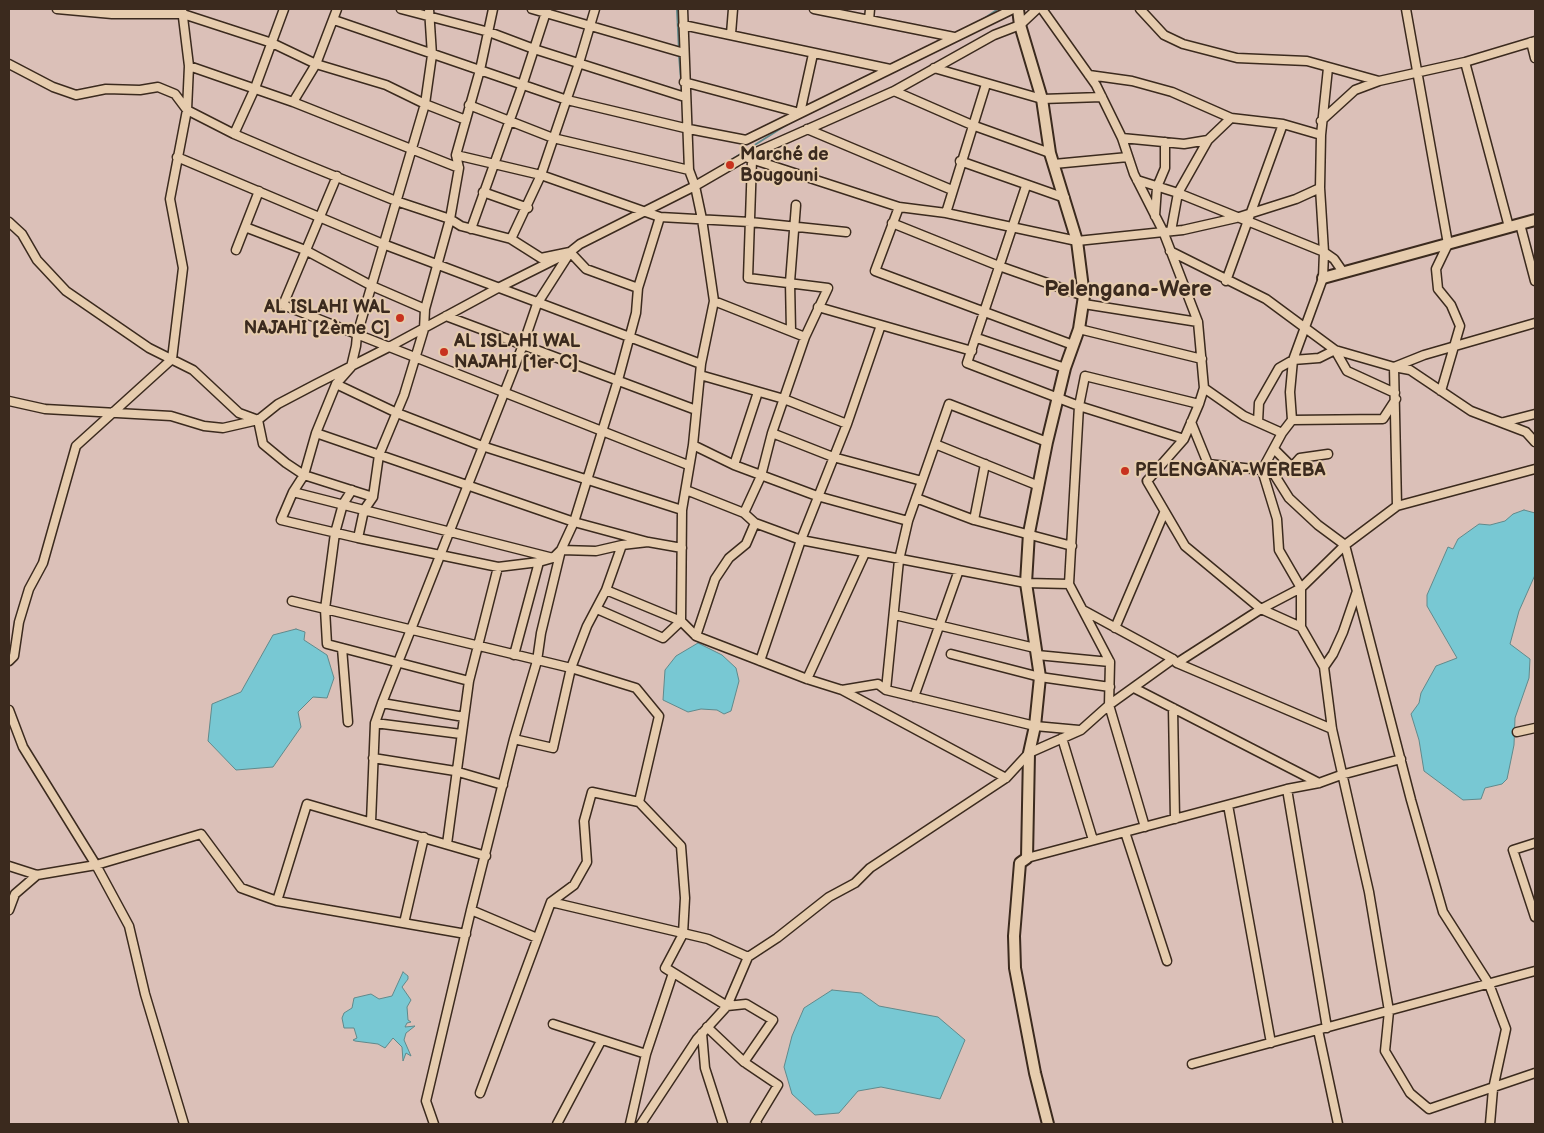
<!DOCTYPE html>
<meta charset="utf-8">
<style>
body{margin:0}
#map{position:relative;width:1544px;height:1133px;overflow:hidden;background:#dbc0b8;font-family:"Balsamiq Sans",sans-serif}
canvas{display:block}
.frame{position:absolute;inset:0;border:10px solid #3b2a1e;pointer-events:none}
</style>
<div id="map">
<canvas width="1544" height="1133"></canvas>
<div class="frame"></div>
</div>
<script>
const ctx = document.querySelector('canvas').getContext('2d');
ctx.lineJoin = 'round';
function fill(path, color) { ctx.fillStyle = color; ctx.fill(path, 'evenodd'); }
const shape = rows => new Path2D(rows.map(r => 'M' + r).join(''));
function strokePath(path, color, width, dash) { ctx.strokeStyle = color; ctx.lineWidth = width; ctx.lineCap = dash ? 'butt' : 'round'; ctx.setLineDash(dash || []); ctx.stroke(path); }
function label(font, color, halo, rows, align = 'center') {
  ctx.font = font + ' "Balsamiq Sans",sans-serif'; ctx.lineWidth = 4; ctx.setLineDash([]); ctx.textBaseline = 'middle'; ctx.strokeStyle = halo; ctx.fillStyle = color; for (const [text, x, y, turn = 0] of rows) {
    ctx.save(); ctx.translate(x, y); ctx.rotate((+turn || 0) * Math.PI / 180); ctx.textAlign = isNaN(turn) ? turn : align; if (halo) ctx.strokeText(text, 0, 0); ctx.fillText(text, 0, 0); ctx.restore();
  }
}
const water = shape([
 [1524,510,1535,513,1535,575,1519,611,1510,644,1530,659,1529,678,1515,718,1514,745,1507,779,1502,784,1485,788,1481,799,1463,800,1424,771,1419,740,1411,714,1419,703,1421,693,1436,666,1457,658,1427,606,1427,595,1448,547,1453,549,1458,539,1479,524,1490,525,1505,521,1513,514,1524,510],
 [296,629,305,632,304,640,327,655,334,678,327,698,313,697,298,712,301,727,273,767,236,770,208,741,212,704,241,692,273,635,296,629],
 [698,643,722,655,736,668,739,681,731,711,724,714,717,710,701,709,688,712,663,700,665,670,676,656,698,643],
 [403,972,408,976,408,979,402,987,411,1000,407,1007,408,1020,411,1022,407,1023,405,1027,415,1026,406,1033,404,1040,411,1056,406,1053,403,1061,402,1047,393,1038,385,1048,378,1044,355,1041,353,1040,357,1038,354,1028,344,1028,342,1018,344,1013,352,1008,354,998,371,994,379,999,392,996,403,972],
 [832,990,861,993,879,1006,938,1017,965,1040,940,1099,881,1087,858,1091,839,1113,815,1115,792,1094,784,1067,792,1036,804,1008,832,990]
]);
fill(water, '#78c8d3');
strokePath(water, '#60898b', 1);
strokePath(shape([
 [677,9,679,50],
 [982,20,998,9],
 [679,55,682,92],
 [850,85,861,79],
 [692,164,695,176],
 [712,172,791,122]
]), '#60898b', 2);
const minor = shape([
 [57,9,112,14,183,14,272,43,316,64,386,85,425,104,466,120],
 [401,9,489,32,534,49,685,97],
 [429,9,432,55,425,104,357,335,356,346,351,367,336,384,316,433,304,475,293,492,281,520,358,538,498,567,539,562,553,558,561,550,596,551,622,545,648,542],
 [532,9,684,53],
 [814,9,954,37],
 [1042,9,1096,85,1122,138,1134,174,1163,231,1198,322,1204,388,1199,404,1184,439,1147,481,1185,546,1261,609,1301,627],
 [1140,9,1164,35,1183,44,1237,58,1307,61,1379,81,1465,62,1535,41],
 [1406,9,1448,244,1436,269,1438,289,1451,305,1460,326,1441,391],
 [334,20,567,100,689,129,746,140,1013,9],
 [869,20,870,9],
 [683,25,890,69],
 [731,34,733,9],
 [1531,42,1535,58],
 [1465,62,1509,227],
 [9,64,53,87,76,95,106,89,140,90,158,87,175,94,187,110,234,134,295,160,396,201,450,219,461,226,511,239,541,258,570,252,586,269,638,288],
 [189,66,293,102,316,64,337,9],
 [934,68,1042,99,1102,97],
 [1328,68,1321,135,1320,188,1324,252,1323,278,1293,360,1290,392,1292,420,1282,433,1262,470,1277,519,1279,550,1301,588,1301,627,1324,667,1332,729,1369,892,1389,1011,1385,1051,1410,1093,1429,1109,1535,1073],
 [1089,75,1132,81,1172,92,1231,118,1283,124,1321,135],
 [684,82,800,113,813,54],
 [894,91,972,125,1050,153],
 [293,102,459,168],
 [469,105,553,138,689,170],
 [1321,121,1355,90,1379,81],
 [807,129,952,190],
 [234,134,255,88,284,9],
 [1122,138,1184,144,1208,140],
 [456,155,541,175,660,217,750,222,846,232],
 [177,157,383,244,701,364],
 [745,157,899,207,946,213,1077,241,1183,230,1236,218,1296,199,1320,188],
 [960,161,1065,198],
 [1054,164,1128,157],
 [337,176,283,305,688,465],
 [1137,180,1178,193,1324,252,1334,259,1343,272],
 [1026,186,967,363,1079,406,1184,439],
 [483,192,528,208],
 [899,207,875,271,1073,345],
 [946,213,986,84],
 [1155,216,1157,187,1165,168,1165,142],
 [9,222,22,234,37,260,66,291,149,348,193,370,239,413,258,420,263,444,286,463,304,475,373,497],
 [892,223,999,266,1084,296],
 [1520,224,1535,281],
 [245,227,305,250,372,286,425,309],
 [471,229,522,86,547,9],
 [1171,231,1178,193,1208,140,1231,118],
 [511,239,541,175,579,63,595,9],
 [236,250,259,191],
 [1170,251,1266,299,1335,350,1394,367,1424,355,1535,323],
 [1226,281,1283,124],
 [714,301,805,337],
 [1084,304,1198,322],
 [818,307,972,351],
 [446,316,696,410],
 [1079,329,1202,359],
 [791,331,790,282,796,205],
 [977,338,1065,368],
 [700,375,784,399,847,424],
 [336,384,397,413,482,446,682,510],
 [1204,388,1244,416,1282,433],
 [9,401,45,409,171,416,204,426,223,428,258,420,278,404,316,384,389,347,498,288,570,252,580,244,695,186,745,157,894,91,994,35,1020,25,1037,9],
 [1292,420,1383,419,1396,399],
 [1191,422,1208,464,1262,470],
 [1258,422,1259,403,1279,368,1293,360,1319,358,1335,350,1347,371,1395,393],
 [1504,422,1535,414],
 [316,433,574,522,648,542,682,548],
 [772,433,833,457,922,481],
 [935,444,1039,486],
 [693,445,734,465,817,496,908,521],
 [1274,449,1292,467,1300,458,1328,454],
 [1267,463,1289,498,1318,525,1345,545,1411,800,1443,912,1489,984,1506,1029,1493,1089,1490,1124],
 [734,465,758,392],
 [352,490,343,504,335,533,325,609,327,644,469,681],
 [686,490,744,513,755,523,801,540,1026,583,1069,584],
 [293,492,553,558],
 [916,498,974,520,1072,546],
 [1397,506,1394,367,1410,370,1471,411,1526,432,1535,442],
 [744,513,761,476,772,433,805,337,828,288,748,278,752,160],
 [974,520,985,464],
 [358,538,364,510,373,497,379,455,404,395,424,329,425,309,450,219,459,168,456,155,480,70,493,9],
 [606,590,681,621,696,636,807,679,842,690,878,684,886,690,899,560,908,521,949,404,1047,442],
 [292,601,571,668,636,688,659,716,639,802,681,846,685,898,683,934,665,968,673,973,646,1054,630,1124],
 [597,609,663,638,681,621,682,510,693,445,701,364,714,301,702,219,695,186,689,170,683,9],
 [1083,610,1173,659],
 [895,615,1035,648],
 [1115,628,1164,513],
 [696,636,715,579,729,558,746,544,755,523],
 [342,648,348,722],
 [951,654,1040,677,1110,687],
 [514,655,539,562],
 [1037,655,1110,662],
 [9,661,14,656,19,622,29,589,43,563,76,446,172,359,183,268,170,199,187,110,189,66,182,9],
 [760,661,801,540,847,424,881,325],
 [1177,663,1332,729],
 [1324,667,1333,654,1343,632,1357,591],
 [807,679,865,553],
 [1134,688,1319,783],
 [842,690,1006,778],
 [886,690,1035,726,1079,730],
 [914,697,959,570],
 [382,703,464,717],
 [1173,708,1175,819],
 [9,710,23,747,96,865,129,926,145,994,184,1124],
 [375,723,461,734],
 [1517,732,1535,728],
 [1062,738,1093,840],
 [514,739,553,748,571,668,587,626,606,590,622,545],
 [373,758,455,771,503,785],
 [1287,789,1327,1028],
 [1228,805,1271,1043],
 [371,822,375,723,382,703,523,345,537,304,569,254],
 [1145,827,1109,705,1110,662,1069,584,1079,406,1085,376,1199,404],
 [1125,832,1167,961],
 [1535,843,1513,850,1535,917],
 [447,844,469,681,498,567],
 [1027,858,1287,789,1319,783,1341,775,1401,759],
 [9,866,37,875,96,865,201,834,241,888,277,901,466,934],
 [277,901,307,804,486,856],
 [551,902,708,939,748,957],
 [9,910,15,894,37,875],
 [471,910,537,938],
 [404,923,424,837],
 [669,970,727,1006,746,1004,773,1020,744,1062,778,1085,755,1123,757,1124],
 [553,1024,646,1054],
 [707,1027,744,1062],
 [1318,1030,1338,1124],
 [702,1033,705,1068,723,1124],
 [1192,1064,1535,971],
 [480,1093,551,902,574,885,587,862,584,821,592,792,639,802],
 [434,1124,426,1101,471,910,514,739,537,661,541,633,561,550,574,522,618,380,636,313,638,288,660,217],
 [557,1124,601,1041],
 [641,1124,697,1039,727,1006,748,957,777,938,829,897,855,883,870,868,1006,778,1029,753,1081,730,1109,705,1173,659,1177,663,1261,609,1301,588,1345,545,1397,506,1535,469]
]);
const tertiary = shape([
 [1018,9,1020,25,1042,99,1050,153,1077,241,1084,296,1079,329,1065,368,1047,442,1029,533,1026,583,1040,677,1035,726,1029,753,1027,858,1020,863,1014,936,1015,968,1035,1073,1048,1124],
 [1323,278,1535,220]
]);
strokePath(minor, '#3b2a1e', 11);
strokePath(tertiary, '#3b2a1e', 14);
strokePath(minor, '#e6ccae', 8);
strokePath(tertiary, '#e6ccae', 10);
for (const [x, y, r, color] of [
 [730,165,5,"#c8321e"],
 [400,318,5,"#c8321e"],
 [444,352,5,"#c8321e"],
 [1125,471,5,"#c8321e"]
]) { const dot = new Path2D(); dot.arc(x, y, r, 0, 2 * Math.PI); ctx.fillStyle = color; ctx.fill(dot); strokePath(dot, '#e6ccae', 2); }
label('bold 18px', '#3b2a1e', '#e6ccae', [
 ["Marché de",740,155],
 ["Bougouni",740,176],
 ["AL ISLAHI WAL",390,308,"right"],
 ["NAJAHI [2ème C]",390,329,"right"],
 ["AL ISLAHI WAL",454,342],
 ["NAJAHI [1er C]",454,363],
 ["PELENGANA-WEREBA",1135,471]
], 'left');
label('bold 22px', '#3b2a1e', '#e6ccae', [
 ["Pelengana-Were",1128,290]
]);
</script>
